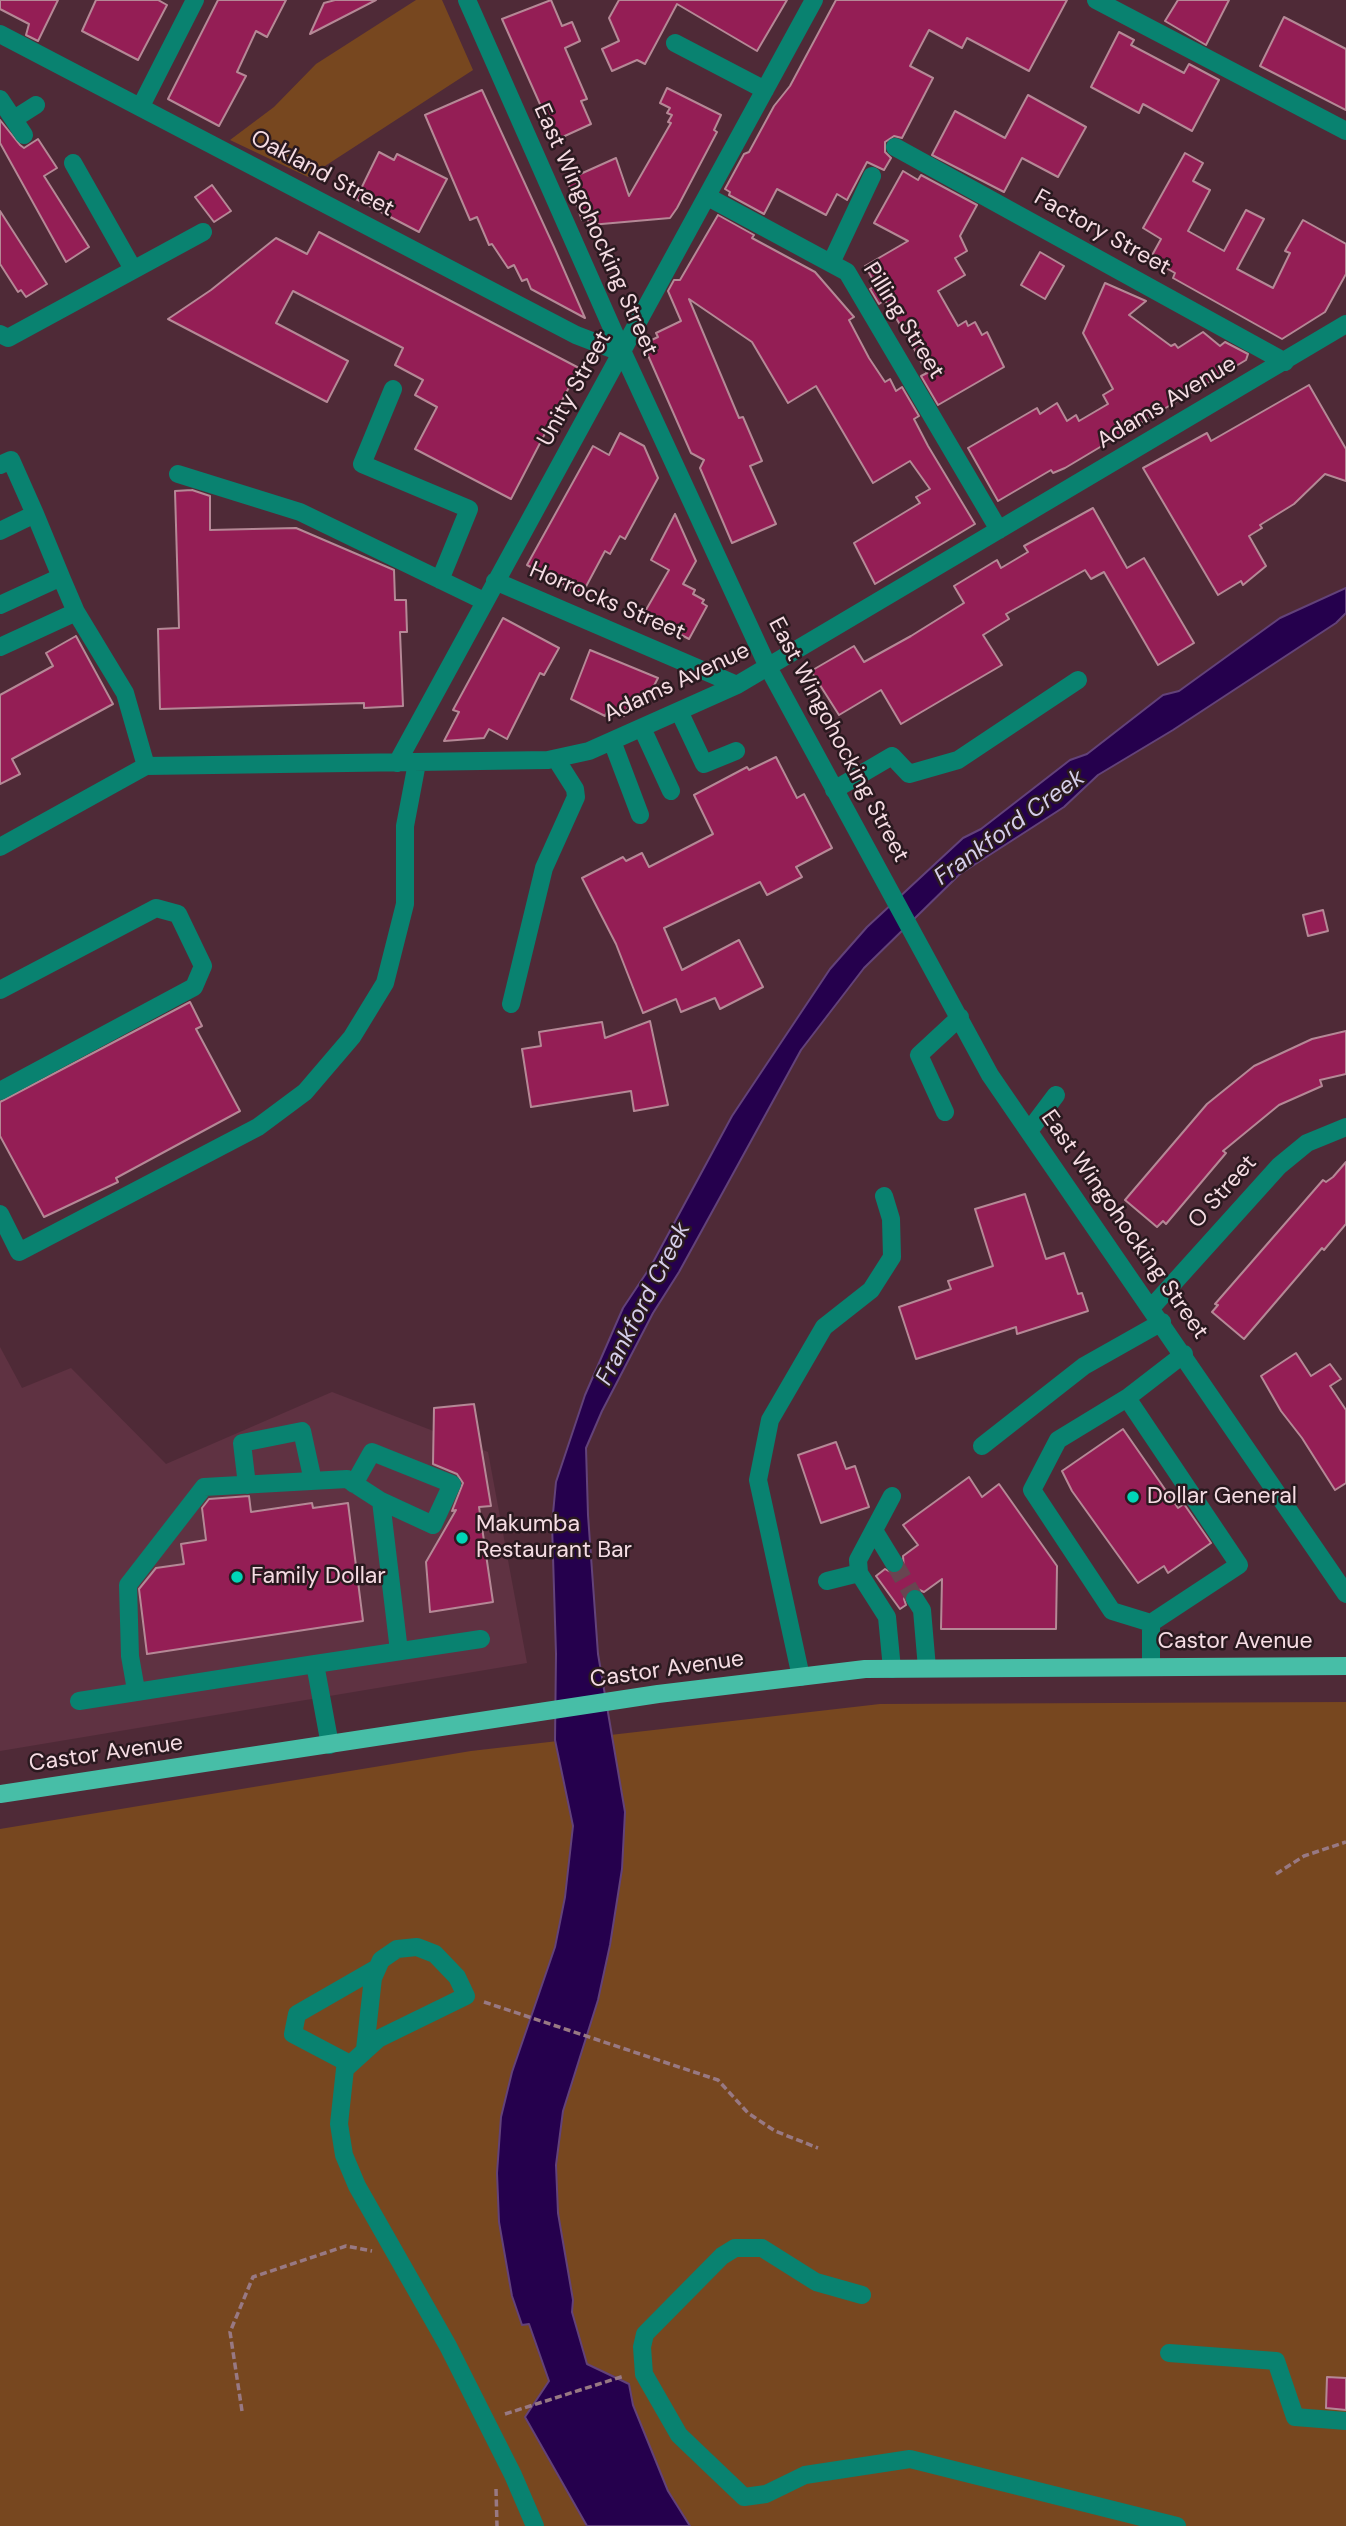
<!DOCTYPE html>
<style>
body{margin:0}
canvas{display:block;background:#4f2a37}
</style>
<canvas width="1346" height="2526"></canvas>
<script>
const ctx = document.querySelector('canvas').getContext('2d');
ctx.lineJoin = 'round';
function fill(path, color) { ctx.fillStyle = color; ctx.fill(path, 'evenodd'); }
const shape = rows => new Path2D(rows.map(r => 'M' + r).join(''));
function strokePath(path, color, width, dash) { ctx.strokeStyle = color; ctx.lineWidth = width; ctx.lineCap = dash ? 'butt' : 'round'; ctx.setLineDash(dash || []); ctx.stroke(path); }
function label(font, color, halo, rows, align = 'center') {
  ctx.font = font + ' "DM Sans",sans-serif'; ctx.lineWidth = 5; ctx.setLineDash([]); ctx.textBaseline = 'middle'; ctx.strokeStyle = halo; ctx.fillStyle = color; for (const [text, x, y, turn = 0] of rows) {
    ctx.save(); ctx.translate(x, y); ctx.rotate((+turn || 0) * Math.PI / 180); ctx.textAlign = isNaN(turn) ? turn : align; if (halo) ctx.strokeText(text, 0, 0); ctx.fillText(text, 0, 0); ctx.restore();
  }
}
fill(shape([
 [0,1347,22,1388,71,1368,166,1464,332,1392,488,1452,527,1663,0,1751]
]), '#5f3242');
fill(shape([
 [416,0,442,0,473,70,308,177,230,140,274,107,316,64],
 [1346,1702,1346,2526,0,2526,0,1829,471,1751,880,1704]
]), '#77471f');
const water = shape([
 [1346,588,1346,613,1336,623,1173,730,1098,775,1064,807,960,874,864,968,801,1050,679,1272,653,1313,602,1411,586,1448,588,1515,598,1654,625,1812,622,1869,610,1945,598,2000,563,2111,556,2165,558,2213,573,2300,572,2312,587,2364,629,2384,633,2405,668,2491,690,2526,587,2526,525,2417,549,2381,529,2324,522,2325,512,2296,499,2222,497,2173,501,2117,512,2072,555,1947,565,1897,573,1826,555,1740,556,1654,552,1524,556,1482,585,1395,623,1308,651,1266,732,1116,830,969,867,927,963,838,981,829,1070,760,1087,754,1163,695,1179,691,1280,618,1346,588]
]);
fill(water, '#25004d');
strokePath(water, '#63427a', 2);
const building = shape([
 [0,0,58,0,38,41,26,35,29,24,0,9,0,0],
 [96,0,158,0,167,5,138,60,82,31,96,0],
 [218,0,286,0,267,37,256,31,237,72,246,76,219,126,168,99,218,0],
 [335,0,376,0,310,34,324,3,335,0],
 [551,0,562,26,572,22,580,41,565,48,587,99,581,101,591,124,556,140,502,19,551,0],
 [619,0,787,0,757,51,677,4,645,64,637,60,612,71,602,49,619,41,609,18,619,0],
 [836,0,1067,0,1029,71,967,38,962,48,929,30,910,66,933,78,902,138,894,136,885,142,885,152,891,158,884,170,867,162,847,200,837,194,826,215,777,189,764,214,729,195,730,192,725,189,744,154,749,152,774,106,790,86,836,0],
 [1178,0,1229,0,1206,45,1165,21,1178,0],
 [1284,17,1346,49,1346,110,1260,66,1284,17],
 [1119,32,1134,40,1131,45,1184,73,1189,64,1219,80,1192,131,1143,104,1139,113,1091,87,1119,32],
 [667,88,721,115,714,130,717,132,677,208,670,218,590,225,587,218,582,220,567,180,616,158,629,196,671,123,668,122,672,115,667,113,670,108,660,103,667,88],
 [482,90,554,247,585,318,531,289,527,279,522,281,514,265,508,268,492,244,489,245,477,217,470,220,425,115,482,90],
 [1028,95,1086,127,1058,177,1022,158,1004,192,932,155,955,111,1005,138,1028,95],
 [0,120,20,145,24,148,38,139,57,168,44,176,89,247,66,262,0,143,0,120],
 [379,152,394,160,397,154,447,179,419,232,356,199,379,152],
 [1185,153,1203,163,1193,181,1210,190,1188,231,1224,251,1246,210,1264,219,1237,269,1273,288,1290,253,1285,251,1303,220,1346,244,1346,274,1325,312,1282,339,1173,278,1175,273,1150,259,1161,239,1143,228,1185,153],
 [903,171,918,180,921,175,977,205,960,236,967,251,955,258,965,275,938,291,958,326,966,321,968,326,975,322,982,335,987,332,1004,367,938,405,921,376,927,373,910,341,885,300,879,304,870,289,876,285,865,266,908,241,874,223,903,171],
 [212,185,231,211,214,222,195,197,212,185],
 [0,211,47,284,26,297,21,290,18,292,0,264,0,211],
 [718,215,754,235,752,238,815,272,854,317,849,320,869,358,885,382,890,379,896,391,902,387,919,416,914,419,928,446,975,524,875,584,854,543,920,503,916,497,930,489,910,461,873,483,816,386,788,403,752,342,689,299,739,418,743,417,762,461,750,466,776,524,732,543,700,468,704,460,691,453,643,344,658,337,656,333,681,321,668,291,674,280,680,280,718,215],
 [319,232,579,368,511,499,415,449,437,407,415,395,423,380,395,365,403,348,293,291,276,323,348,361,327,402,168,319,211,290,276,238,307,254,319,232],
 [1040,252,1064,266,1045,299,1021,285,1040,252],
 [1105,283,1146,301,1129,315,1171,346,1175,344,1178,348,1203,332,1220,346,1225,342,1248,354,1246,360,1065,468,1053,473,1051,470,998,501,968,448,1037,408,1040,414,1057,403,1067,421,1076,415,1079,421,1108,404,1103,395,1113,389,1083,333,1105,283],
 [1309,385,1346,449,1346,481,1325,474,1294,504,1260,525,1262,528,1249,536,1266,566,1243,585,1241,581,1218,595,1143,468,1207,433,1211,441,1309,385],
 [620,433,644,446,658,478,625,539,620,536,610,554,605,551,582,594,527,565,593,446,609,455,620,433],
 [192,490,210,496,210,530,296,528,394,570,395,600,406,600,407,632,400,632,403,706,364,708,364,703,160,709,158,629,179,628,175,491,192,490],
 [1093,508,1127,568,1144,558,1194,643,1158,665,1104,572,1091,579,1085,570,1006,614,1009,619,983,635,1002,665,947,697,901,724,881,690,839,715,811,671,854,646,864,662,911,636,964,603,954,586,997,560,1001,568,1028,552,1024,546,1093,508],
 [675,514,696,561,683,584,695,590,693,594,704,600,702,603,707,606,689,639,643,615,669,570,651,560,675,514],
 [503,618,559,648,544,675,540,673,507,739,489,729,484,738,444,741,459,712,453,710,503,618],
 [76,636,113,704,12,759,20,774,0,784,0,695,53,666,46,653,76,636],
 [590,650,658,678,645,703,632,697,624,716,607,711,605,716,571,699,590,650],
 [776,757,797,798,804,794,832,848,796,867,802,877,767,895,760,882,664,928,682,970,739,940,763,987,720,1009,715,998,681,1012,676,999,643,1013,616,944,582,878,623,857,626,861,642,853,649,867,713,834,694,795,747,767,749,770,776,757],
 [1323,910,1328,931,1308,936,1303,915,1323,910],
 [190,1002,202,1026,196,1029,240,1111,116,1178,118,1182,44,1217,0,1136,0,1102,190,1002],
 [650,1021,668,1105,634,1111,631,1091,531,1107,522,1049,541,1046,539,1032,602,1022,605,1038,650,1021],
 [1346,1031,1346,1074,1320,1080,1322,1086,1279,1105,1223,1151,1226,1153,1166,1224,1163,1221,1157,1227,1125,1200,1207,1104,1254,1066,1312,1039,1346,1031],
 [1346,1162,1346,1224,1324,1250,1322,1248,1244,1339,1212,1312,1218,1305,1215,1304,1323,1180,1326,1182,1333,1177,1346,1162],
 [1025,1194,1046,1259,1064,1253,1078,1294,1082,1293,1088,1311,1017,1334,1016,1327,916,1359,899,1307,951,1289,948,1281,993,1266,975,1209,1025,1194],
 [1296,1353,1311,1376,1330,1364,1341,1379,1330,1386,1346,1410,1346,1483,1335,1490,1302,1438,1281,1411,1261,1376,1296,1353],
 [474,1404,491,1506,479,1507,493,1602,430,1612,426,1562,456,1510,452,1511,463,1483,457,1474,433,1464,434,1408,474,1404],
 [1123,1429,1178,1508,1184,1504,1211,1543,1168,1573,1164,1566,1138,1583,1072,1491,1062,1471,1123,1429],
 [836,1442,846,1469,855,1466,869,1507,821,1523,798,1455,836,1442],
 [969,1477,982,1497,999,1484,1057,1566,1056,1629,941,1629,942,1579,924,1592,915,1588,908,1590,904,1599,906,1605,900,1609,876,1576,885,1569,894,1574,904,1569,903,1556,918,1545,903,1525,969,1477],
 [249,1496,251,1512,312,1503,313,1508,348,1503,363,1621,147,1654,139,1589,156,1568,184,1564,181,1544,206,1540,202,1508,209,1499,249,1496],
 [1327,2377,1346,2378,1346,2410,1326,2408,1327,2377]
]);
fill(building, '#941e55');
strokePath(building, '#b58896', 2);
strokePath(shape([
 [894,1563,915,1599]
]), '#684551', 18, [18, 9]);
strokePath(shape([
 [1276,1874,1304,1856,1346,1842],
 [484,2002,718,2080,748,2113,775,2131,818,2148],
 [242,2411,230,2332,253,2277,346,2246,372,2251],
 [505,2414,624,2376],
 [496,2489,497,2526]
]), '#987983', 3.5, [7, 3.5]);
strokePath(shape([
 [467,0,623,353,768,667,990,1075,1346,1594],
 [1096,0,1346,131],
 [0,34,576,335,623,353],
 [675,43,765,90],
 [0,99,24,135],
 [141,106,195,0],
 [14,119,36,105],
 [895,147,1285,362],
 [73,163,133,269],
 [708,197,847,272,999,530],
 [831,263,872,176],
 [0,334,8,338,203,232],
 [393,389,362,464,469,509,440,580],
 [0,465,11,460,35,514],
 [178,474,300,512,484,601],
 [0,531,35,514,61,577],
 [495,581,737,685],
 [0,605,61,577,76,612,125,693,146,766],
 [0,647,76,612],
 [679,711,704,764,736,751],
 [642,728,671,791],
 [612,741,640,815],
 [397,763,814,0],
 [834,790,892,756,909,774,958,760,1078,680],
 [0,847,146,766,548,760,589,751,737,685,1346,324],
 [0,990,156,908,178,914,203,966,194,987,0,1091],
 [511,1004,544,868,576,797,575,789,556,759],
 [945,1112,919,1055,960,1017],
 [1029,1131,1056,1095],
 [0,1214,19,1252,258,1127,305,1092,352,1037,385,983,405,904,405,826,417,763],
 [1151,1308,1279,1166,1307,1143,1346,1127],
 [1127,1398,1239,1565,1151,1623,1112,1611,1032,1490,1058,1440,1127,1398],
 [1127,1398,1184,1354],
 [982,1446,1084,1366,1162,1322],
 [354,1484,372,1452,452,1484,433,1525,381,1501],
 [247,1485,242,1443,302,1431,313,1481],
 [892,1496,858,1560,859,1573,887,1617,892,1669],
 [875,1532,894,1563],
 [827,1581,859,1573],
 [915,1599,922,1610,927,1668],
 [1151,1623,1151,1667],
 [801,1677,758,1480,770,1420,824,1327,871,1290,892,1257,891,1219,884,1196],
 [136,1690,130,1656,128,1585,204,1487,347,1479,381,1501,399,1651],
 [79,1701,315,1664],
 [330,1745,315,1664,481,1639],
 [365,2049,373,1978,381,1960,397,1949,417,1947,435,1954,457,1977,466,1996,378,2039,345,2069,339,2124,344,2155,357,2186,448,2346,513,2475,535,2526],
 [350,2064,293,2034,297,2014,377,1968],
 [862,2295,816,2282,762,2248,735,2248,722,2256,645,2334,642,2347,644,2374,679,2435,744,2497,766,2494,805,2475,910,2459,1177,2526],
 [1169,2353,1276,2361,1295,2417,1346,2421]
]), '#098270', 18);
strokePath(shape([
 [0,1794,658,1694,865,1669,1346,1666]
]), '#47bea7', 18);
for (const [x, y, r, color] of [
 [1133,1497,7,"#00d5b7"],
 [462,1538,7,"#00d5b7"],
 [237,1577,7,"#00d5b7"]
]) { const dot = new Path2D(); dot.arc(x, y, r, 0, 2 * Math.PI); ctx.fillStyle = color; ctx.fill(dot); strokePath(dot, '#2a191f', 2.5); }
label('23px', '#f5dce3', '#2a191f', [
 ["Oakland Street",322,174,28],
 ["East Wingohocking Street",595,230,66],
 ["Factory Street",1102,233,29],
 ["Pilling Street",903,321,58],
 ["Unity Street",575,389,-61],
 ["Adams Avenue",1167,403,-31],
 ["Horrocks Street",607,602,23],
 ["Adams Avenue",677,683,-25],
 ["East Wingohocking Street",838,740,62],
 ["O Street",1223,1192,-48],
 ["East Wingohocking Street",1124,1225,55],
 ["Castor Avenue",1235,1642],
 ["Castor Avenue",667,1670,-8],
 ["Castor Avenue",106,1754,-8]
]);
label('23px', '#f5dce3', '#2a191f', [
 ["Dollar General",1147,1497],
 ["Makumba",476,1525],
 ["Restaurant Bar",476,1551],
 ["Family Dollar",251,1577]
], 'left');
label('italic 24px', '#d5cee9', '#2a191f', [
 ["Frankford Creek",1010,828,-36],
 ["Frankford Creek",644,1304,-63]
]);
</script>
